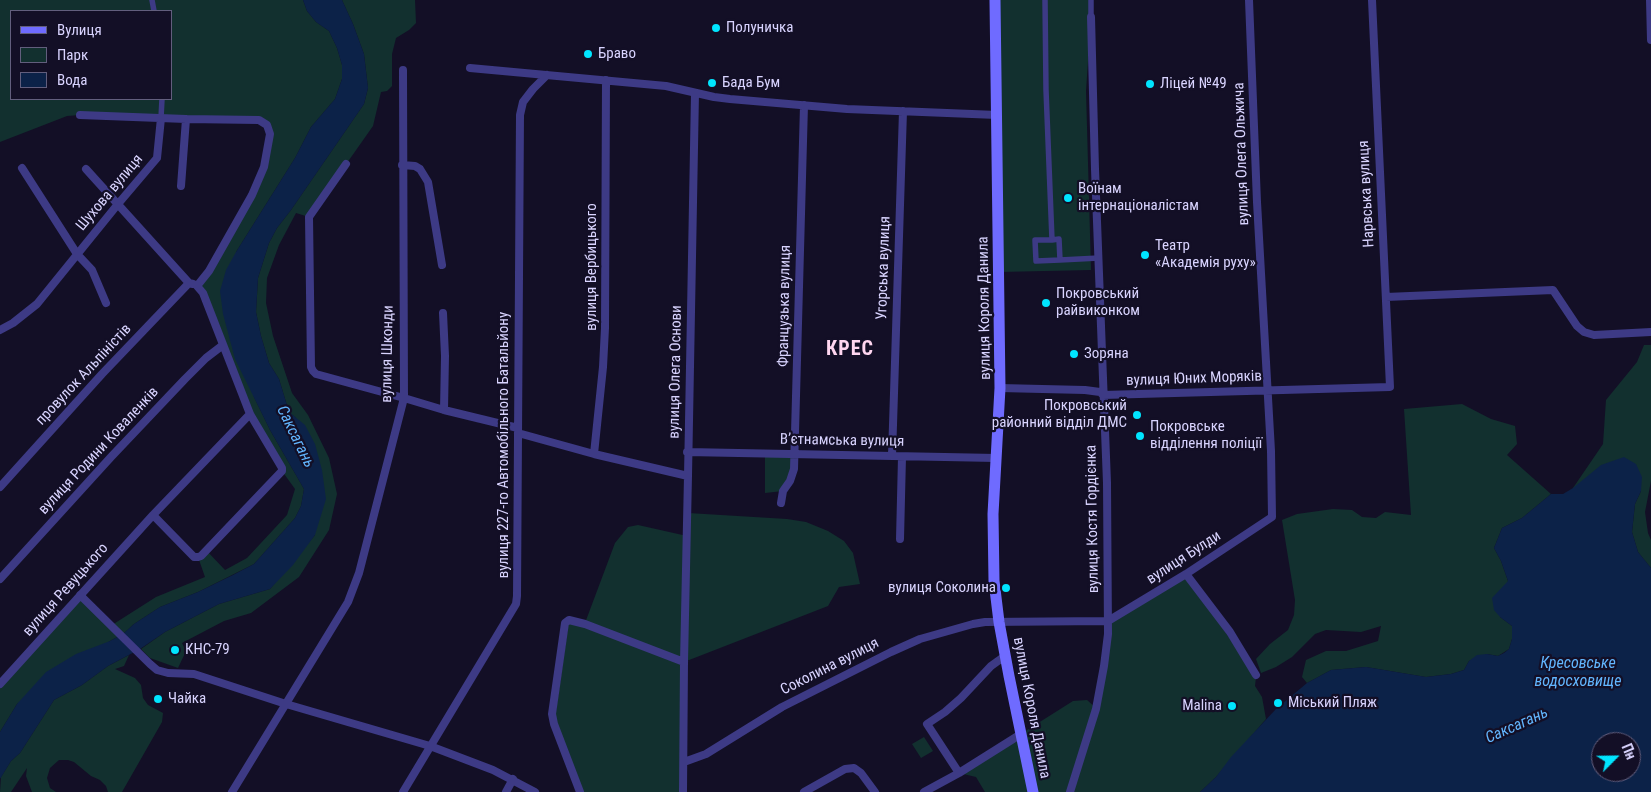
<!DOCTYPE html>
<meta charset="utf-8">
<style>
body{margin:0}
#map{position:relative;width:1651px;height:792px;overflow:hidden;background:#130f26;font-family:"Roboto Condensed",sans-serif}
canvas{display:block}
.legend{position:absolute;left:10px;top:10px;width:162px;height:90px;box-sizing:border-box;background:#130f26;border:1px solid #625e7d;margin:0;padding:6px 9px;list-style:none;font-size:15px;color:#d9d4ff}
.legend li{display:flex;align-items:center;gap:10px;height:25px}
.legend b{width:25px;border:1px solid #625e7d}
.north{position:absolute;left:1591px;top:732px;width:50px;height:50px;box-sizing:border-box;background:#130f26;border:1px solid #625e7d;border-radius:50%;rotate:67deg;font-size:14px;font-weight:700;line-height:20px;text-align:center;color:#d9d4ff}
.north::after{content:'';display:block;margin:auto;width:18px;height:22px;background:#00e5ff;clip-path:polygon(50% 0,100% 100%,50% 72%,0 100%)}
</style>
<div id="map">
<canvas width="1651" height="792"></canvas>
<ul class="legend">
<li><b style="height:6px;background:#6f6bff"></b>Вулиця</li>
<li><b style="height:14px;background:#12302f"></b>Парк</li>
<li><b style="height:14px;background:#0c2248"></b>Вода</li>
</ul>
<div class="north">Пн</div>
</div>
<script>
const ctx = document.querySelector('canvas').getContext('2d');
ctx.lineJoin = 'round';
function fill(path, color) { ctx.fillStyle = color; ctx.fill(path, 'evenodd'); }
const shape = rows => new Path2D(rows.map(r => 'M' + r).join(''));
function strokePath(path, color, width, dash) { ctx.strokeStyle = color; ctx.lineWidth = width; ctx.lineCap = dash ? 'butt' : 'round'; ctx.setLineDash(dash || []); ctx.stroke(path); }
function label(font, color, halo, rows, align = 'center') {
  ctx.font = font + ' "Roboto Condensed",sans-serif'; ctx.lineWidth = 4.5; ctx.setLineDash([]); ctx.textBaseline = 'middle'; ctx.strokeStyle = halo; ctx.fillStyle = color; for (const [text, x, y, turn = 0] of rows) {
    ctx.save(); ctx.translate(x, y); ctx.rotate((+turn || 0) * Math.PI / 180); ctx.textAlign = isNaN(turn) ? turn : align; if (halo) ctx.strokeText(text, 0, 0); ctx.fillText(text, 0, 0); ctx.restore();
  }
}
fill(shape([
 [0,0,303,0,307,11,316,22,329,31,337,48,342,65,342,79,335,99,311,127,295,158,236,252,254,397,270,430,304,489,301,506,295,518,254,564,198,592,160,607,134,624,123,634,110,641,17,704,0,732,0,684,80,595,112,625,156,597,205,577,198,557,206,550,225,570,247,558,287,515,295,489,282,471,250,414,197,286,252,195,270,134,264,122,80,115,67,116,0,142],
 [11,11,171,11,171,99,11,99],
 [342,0,415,0,416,23,409,30,396,38,392,54,392,86,387,91,381,92,373,126,309,217,296,213,279,245,267,278,266,303,273,336,292,393,308,415,329,458,337,494,329,530,299,577,251,613,224,621,182,643,186,651,178,668,150,658,141,649,165,632,219,604,270,589,315,535,296,418,289,412,279,379,269,363,261,336,256,312,258,278,269,243,277,228,291,210,364,104,368,88,364,54,353,24],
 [995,0,1091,0,1091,17,1086,91,1091,270,999,272],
 [1644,345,1651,345,1651,481,1645,512,1648,533,1651,540,1651,568,1638,552,1632,532,1635,504,1641,491,1573,488,1603,444,1606,400,1637,362],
 [1462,404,1491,419,1515,426,1517,444,1507,455,1551,494,1522,518,1502,528,1494,548,1501,561,1508,581,1500,617,1512,626,1512,639,1509,649,1498,656,1487,654,1469,661,1464,670,1451,674,1426,677,1366,667,1331,670,1307,683,1302,677,1306,660,1326,651,1346,651,1378,641,1381,626,1361,632,1326,630,1315,634,1292,657,1276,667,1261,673,1256,659,1270,644,1288,630,1294,615,1295,600,1282,520,1297,514,1333,509,1352,510,1362,517,1376,518,1385,512,1411,515,1404,409],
 [765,454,795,454,794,469,783,491,765,493],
 [688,513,787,519,806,522,828,531,844,541,853,553,860,584,839,587,828,606,684,662,683,792,580,792,554,724,569,620,585,623,615,543,628,527,638,525,687,536],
 [1186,574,1256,677,1255,686,1262,697,1266,719,1216,777,1200,792,985,792,976,777,959,773,1073,701,1087,700,1096,708,1108,621],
 [129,655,124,666,115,669,135,678,141,685,143,698,148,705,163,713,162,722,122,792,108,792,106,786,100,780,91,776,74,762,68,760,59,760,50,768,47,778,50,788,56,792,32,792,26,776,27,768,11,792,0,792,1,777,11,761,20,753,54,700,82,685,108,666],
 [924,737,933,751,921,758,912,744]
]), '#12302f');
fill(shape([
 [303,0,342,0,353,24,364,54,368,88,364,104,291,210,277,228,269,243,258,278,256,312,261,336,269,363,279,379,289,412,305,425,315,444,322,470,326,499,315,535,293,565,270,589,219,604,165,632,140,649,108,666,82,685,54,700,20,753,11,761,0,779,0,732,17,704,46,672,76,654,110,641,123,634,134,624,160,607,198,592,233,575,254,564,295,518,301,506,304,489,270,430,235,359,223,314,220,291,226,270,236,252,295,158,311,127,335,99,342,79,342,65,337,48,329,31,316,22,307,11],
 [1624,457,1636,464,1642,477,1641,491,1635,504,1632,532,1638,552,1651,568,1651,792,1200,792,1216,777,1231,757,1276,709,1307,683,1331,670,1366,667,1426,677,1451,674,1464,670,1469,661,1477,655,1487,654,1498,656,1504,653,1509,649,1512,639,1512,626,1500,617,1494,610,1492,598,1508,581,1501,561,1494,548,1502,528,1522,518,1551,494,1563,494,1573,488,1601,465],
 [1601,742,1631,742,1631,772,1601,772]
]), '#0c2248');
strokePath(shape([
 [152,0,154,11],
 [1045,0,1046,90,1052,240,1059,239,1060,260,1099,258],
 [1091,0,1091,17],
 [161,118,162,99],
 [1052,240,1035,240,1036,261,1060,260]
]), '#3d3a85', 5.5);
strokePath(shape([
 [1650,0,1651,40],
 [470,68,666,86,714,97,730,99,847,109,997,115],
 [80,115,186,119,259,120,267,125,270,134,264,167,252,195,209,271,197,286,203,293,250,414,282,468,282,471,201,556,198,557,194,557,153,515],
 [346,164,309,217,311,367,313,371,316,374,404,398,444,410,518,428],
 [402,165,415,166,420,169,428,182,442,265],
 [22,168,77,254,92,270,106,303],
 [86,169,189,283,193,284],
 [181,186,186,119],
 [1386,297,1553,290,1577,326,1584,332,1594,335,1651,332],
 [443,313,445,356,444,410],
 [0,330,13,323,37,304,118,204,157,158,161,118],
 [1000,388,1085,390,1100,392,1103,395,1390,387,1372,0],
 [518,433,594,454,688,476,695,93],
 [687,452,996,458],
 [594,454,603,367,605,328,606,80],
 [892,456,903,111],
 [0,487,102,374,189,283],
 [781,503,783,491,790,481,794,469,804,105],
 [900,539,902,457],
 [1186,574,1230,632,1256,675],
 [0,579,111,457,185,379,206,358,223,345],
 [80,595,150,664,157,670,168,673,194,674,286,704,430,746,493,770,535,792],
 [0,684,153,515,250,414],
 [684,762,706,754,782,707,891,652,920,639,973,624,985,622,1108,621,1186,574,1272,517,1271,451,1257,202,1249,0],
 [959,773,927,724,945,712,961,698,991,666,1005,656],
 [232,792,348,602,359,573,404,398,403,70],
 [403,792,516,604,517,596,520,115,523,102,533,89,547,75],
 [506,792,513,779],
 [580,792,554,724,552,714,565,623,569,620,585,624,684,662],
 [683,792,684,662,688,476],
 [804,792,845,769,854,768,861,773,875,792],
 [924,792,959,773,1021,734],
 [1070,792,1096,709,1104,666,1108,634,1107,483,1095,169,1091,17]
]), '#3d3a85', 8);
strokePath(shape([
 [995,0,1000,388,993,514,994,581,999,622,1009,676,1033,792]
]), '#6f6bff', 11);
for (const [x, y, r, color] of [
 [716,28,5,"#00e5ff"],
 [588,54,5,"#00e5ff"],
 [712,83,5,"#00e5ff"],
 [1150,84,5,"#00e5ff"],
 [1068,198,5,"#00e5ff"],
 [1145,255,5,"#00e5ff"],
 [1046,303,5,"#00e5ff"],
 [1074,354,5,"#00e5ff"],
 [1137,415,5,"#00e5ff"],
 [1140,436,5,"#00e5ff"],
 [1006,588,5,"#00e5ff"],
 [175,650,5,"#00e5ff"],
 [158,699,5,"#00e5ff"],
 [1278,703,5,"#00e5ff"],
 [1232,706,5,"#00e5ff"]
]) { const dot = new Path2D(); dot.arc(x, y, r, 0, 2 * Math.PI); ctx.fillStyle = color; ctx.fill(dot); strokePath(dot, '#130f26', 2); }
label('15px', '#d9d4ff', '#130f26', [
 ["Полуничка",726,28],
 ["Браво",598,54],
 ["Бада Бум",722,83],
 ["Ліцей №49",1160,84],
 ["Воїнам",1078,189],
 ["інтернаціоналістам",1078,206],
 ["Театр",1155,246],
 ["«Академія руху»",1155,263],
 ["Покровський",1056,294],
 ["райвиконком",1056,311],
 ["Зоряна",1084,354],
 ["Покровський",1127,406,"right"],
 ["районний відділ ДМС",1127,423,"right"],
 ["Покровське",1150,427],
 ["відділення поліції",1150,444],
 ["вулиця Соколина",996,588,"right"],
 ["КНС-79",185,650],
 ["Чайка",168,699],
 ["Міський Пляж",1288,703],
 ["Malina",1222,706,"right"]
], 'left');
label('15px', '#d9d4ff', '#130f26', [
 ["вулиця Олега Ольжича",1242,154,-92],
 ["Шухова вулиця",110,193,-50],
 ["Нарвська вулиця",1367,194,-93],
 ["вулиця Вербицького",592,267,-90],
 ["Угорська вулиця",884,268,-88],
 ["Французька вулиця",785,306,-89],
 ["вулиця Короля Данила",985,308,-91],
 ["вулиця Шконди",388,354,-89],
 ["вулиця Олега Основи",676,372,-89],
 ["провулок Альпіністів",84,375,-47],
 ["вулиця Юних Моряків",1194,379,-2],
 ["Вʼєтнамська вулиця",842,441,1],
 ["вулиця 227-го Автомобільного Батальйону",504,445,-90],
 ["вулиця Родини Коваленків",99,451,-47],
 ["вулиця Костя Гордієнка",1093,519,-91],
 ["вулиця Булди",1184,558,-33],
 ["вулиця Ревуцького",66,590,-48],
 ["Соколина вулиця",830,667,-27],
 ["вулиця Короля Данила",1031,708,79]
]);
label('italic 16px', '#62b6ff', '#130f26', [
 ["Саксагань",295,437,64],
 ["Кресовське",1578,664],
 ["водосховище",1578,682],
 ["Саксагань",1517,726,-24]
]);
ctx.letterSpacing = '1px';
label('bold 20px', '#ffd6f0', '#130f26', [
 ["КРЕС",850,350]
]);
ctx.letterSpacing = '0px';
</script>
